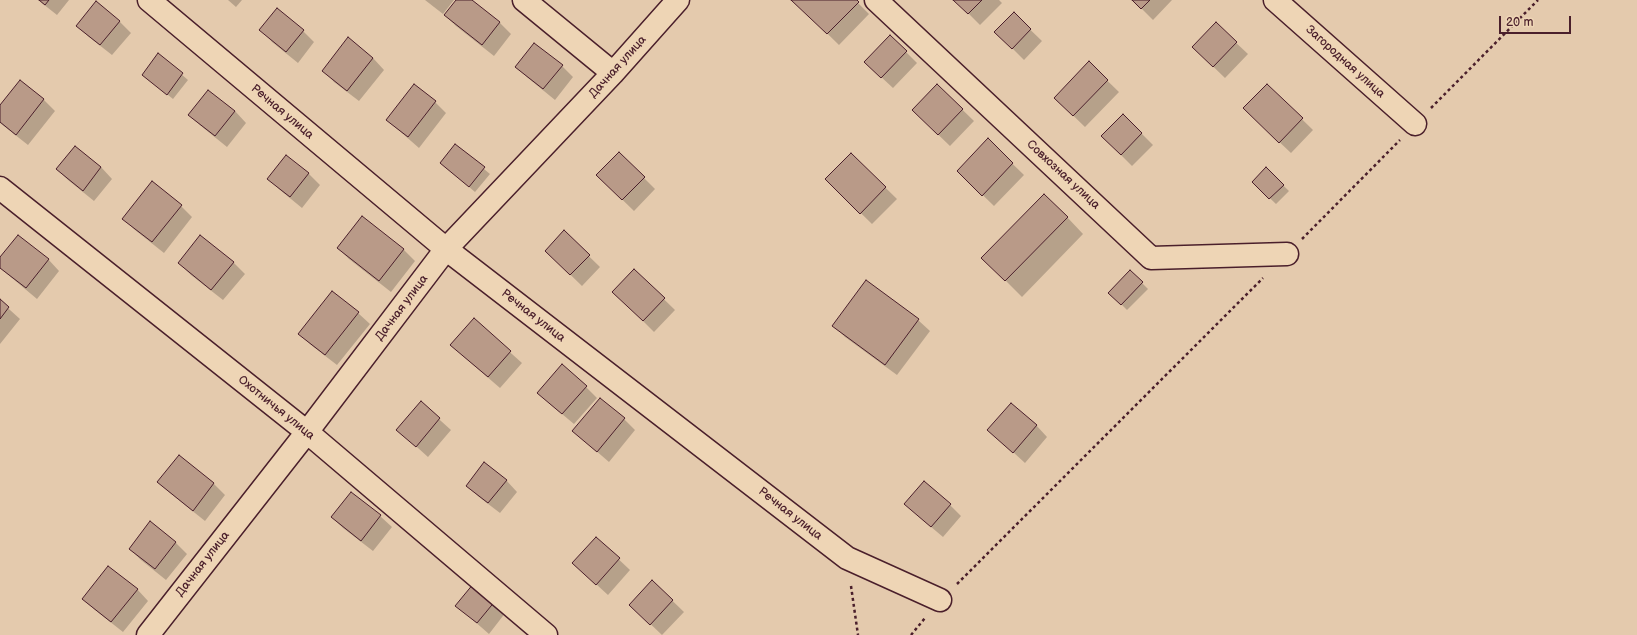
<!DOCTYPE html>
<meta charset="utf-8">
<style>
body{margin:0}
#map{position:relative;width:1637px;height:635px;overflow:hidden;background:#e4caad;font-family:"Balsamiq Sans",sans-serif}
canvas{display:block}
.scale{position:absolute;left:1499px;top:16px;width:72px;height:18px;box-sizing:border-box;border:2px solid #4a1f2b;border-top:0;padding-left:5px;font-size:12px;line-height:14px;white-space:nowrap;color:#4a1f2b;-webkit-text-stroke:3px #eed5b5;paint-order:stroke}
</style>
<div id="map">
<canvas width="1637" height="635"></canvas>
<div class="scale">20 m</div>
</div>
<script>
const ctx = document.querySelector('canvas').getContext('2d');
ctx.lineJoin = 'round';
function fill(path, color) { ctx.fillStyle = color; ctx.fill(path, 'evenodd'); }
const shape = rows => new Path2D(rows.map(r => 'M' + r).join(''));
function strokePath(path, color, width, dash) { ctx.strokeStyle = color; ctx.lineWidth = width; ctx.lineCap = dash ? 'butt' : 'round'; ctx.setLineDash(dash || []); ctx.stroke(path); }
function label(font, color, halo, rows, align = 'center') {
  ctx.font = font + ' "Balsamiq Sans",sans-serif'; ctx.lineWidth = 3; ctx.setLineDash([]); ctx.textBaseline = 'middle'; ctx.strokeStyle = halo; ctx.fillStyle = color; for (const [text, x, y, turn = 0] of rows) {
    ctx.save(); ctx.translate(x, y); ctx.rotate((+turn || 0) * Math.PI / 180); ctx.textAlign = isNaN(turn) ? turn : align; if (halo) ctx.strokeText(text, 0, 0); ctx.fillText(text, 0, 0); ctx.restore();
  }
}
fill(shape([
 [38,0,69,0,57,15],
 [228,0,242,0,236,7],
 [425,0,454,0,443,14],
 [457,0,471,0,500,23,511,34,494,56,456,26,445,15],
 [793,0,855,0,869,14,839,45],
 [955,0,999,0,1002,3,980,25],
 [1133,0,1172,0,1153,20],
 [1014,14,1042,41,1024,60,996,32],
 [119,21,131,33,112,55,89,37,77,26],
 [1216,24,1248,54,1225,78,1193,47],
 [261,30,303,31,314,42,298,63,272,42],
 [890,36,917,63,893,88,865,62],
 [159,55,188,80,173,99,143,75],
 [373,58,384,70,359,101,334,82,323,70],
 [1089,63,1119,92,1085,127,1055,98],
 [562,66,573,77,555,100,528,78,516,67],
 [20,81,44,100,55,111,28,145,0,123,0,107],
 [937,85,974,121,950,146,924,121],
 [1267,85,1313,130,1291,153,1255,119],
 [435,102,446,113,419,148,387,120],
 [235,111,246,123,227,147,201,126,189,115],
 [1123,115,1153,145,1132,166,1114,148],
 [988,140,1024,175,994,206,958,171],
 [455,145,490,174,475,192,441,163],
 [75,147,101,167,112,179,94,201,68,180,57,169],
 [619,153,655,189,634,211,597,175],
 [851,154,897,199,872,224,826,179],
 [286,156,309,174,320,185,302,208,280,190,269,179],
 [1266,169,1289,191,1276,204,1253,182],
 [181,206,192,217,164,253,135,230,124,219],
 [362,217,404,250,415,261,391,292,349,259,338,248],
 [1067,217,1083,234,1022,297,999,274],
 [564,232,600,267,582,286,546,251],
 [0,259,48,259,59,271,37,299,0,268],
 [233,262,245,274,223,300,191,275,179,263],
 [634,270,675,310,654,332,614,292],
 [1131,272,1148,289,1127,310,1110,293],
 [332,292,358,313,370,324,337,365,311,345,299,333],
 [0,301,20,319,0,344],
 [474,320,522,363,500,388,463,356],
 [918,320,930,331,897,375,845,337,834,326],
 [586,387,597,398,574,424,550,404],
 [421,403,451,430,428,457,398,430],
 [624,419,635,430,609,462,573,431],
 [1036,425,1047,437,1025,463,989,430],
 [179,456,214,484,225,495,205,521,170,493,158,482],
 [506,480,517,492,500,513,479,497,467,486],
 [351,493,380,516,392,527,373,551,343,528,332,517],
 [950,505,961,516,943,537,917,515],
 [150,523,176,543,187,554,166,580,141,560,130,549],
 [596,538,630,570,608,595,585,574],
 [652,581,684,612,662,635,642,616],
 [474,584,506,612,489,634,457,606],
 [137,589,148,601,123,632,95,610,83,599]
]), '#0003');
const building = shape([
 [39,0,49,0,45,5,39,0],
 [456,0,472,0,500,22,482,45,444,15,456,0],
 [791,0,857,0,859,2,827,34,791,0],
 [953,0,982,0,968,14,953,0],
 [1132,0,1150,0,1141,9,1132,0],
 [96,1,120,21,100,45,76,26,96,1],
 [277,8,304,30,286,52,259,30,277,8],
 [1014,12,1031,29,1012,49,994,32,1014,12],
 [1216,22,1237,42,1213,67,1192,47,1216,22],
 [890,35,907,51,881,78,864,62,890,35],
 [348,37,373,58,347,91,322,71,348,37],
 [534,43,563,65,543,89,515,67,534,43],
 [158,53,183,73,167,95,142,75,158,53],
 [1089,61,1108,80,1073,116,1054,98,1089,61],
 [20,80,44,99,16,135,0,122,0,105,20,80],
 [414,84,436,101,408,137,386,120,414,84],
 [937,84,963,109,938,135,912,110,937,84],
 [1267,84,1303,118,1279,143,1243,108,1267,84],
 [208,90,235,111,215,136,188,115,208,90],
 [1123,114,1142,133,1121,155,1101,136,1123,114],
 [988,138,1013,163,982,196,957,171,988,138],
 [455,144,485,167,469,187,440,163,455,144],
 [75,146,101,167,83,191,56,169,75,146],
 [619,152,645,177,622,200,596,175,619,152],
 [851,153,886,187,860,214,825,179,851,153],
 [286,155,309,173,290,197,267,179,286,155],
 [1266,167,1284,185,1269,199,1252,182,1266,167],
 [152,181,182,205,152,242,122,219,152,181],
 [1044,194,1068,217,1005,281,981,258,1044,194],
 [362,216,404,249,379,281,337,248,362,216],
 [564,230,590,255,570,275,545,251,564,230],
 [18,235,49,259,26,288,0,268,0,257,18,235],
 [200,235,234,262,211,290,178,263,200,235],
 [634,269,665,298,643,321,612,292,634,269],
 [1130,270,1143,282,1121,305,1108,293,1130,270],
 [866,280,919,319,885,365,832,326,866,280],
 [332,291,359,312,325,355,298,334,332,291],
 [0,299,9,307,0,319,0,299],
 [474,318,511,351,488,377,450,345,474,318],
 [562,364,587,386,562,414,537,393,562,364],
 [600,398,625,418,597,452,572,431,600,398],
 [421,401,440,418,416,447,396,430,421,401],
 [1011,403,1037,425,1013,453,987,430,1011,403],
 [179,455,214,483,193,511,157,482,179,455],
 [484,462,507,480,488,503,466,486,484,462],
 [924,481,951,504,931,527,904,504,924,481],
 [351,492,381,515,361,541,331,517,351,492],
 [150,521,176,542,155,569,129,549,150,521],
 [596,537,620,558,596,585,572,563,596,537],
 [108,566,138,589,111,622,82,599,108,566],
 [652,580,673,600,650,625,629,605,652,580],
 [474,583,496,600,477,623,455,606,474,583]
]);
fill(building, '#b99a88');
strokePath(building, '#4a1f2b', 1);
const minor = shape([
 [149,0,446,249,847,558,940,600],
 [524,0,613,73],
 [876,0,1151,258,1287,254],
 [1275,0,1415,124],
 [0,188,307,432,546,635],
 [148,635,307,432,446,249,613,73,678,0]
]);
strokePath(minor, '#4a1f2b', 25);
strokePath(shape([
 [1431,108,1538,0],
 [1302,239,1400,140],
 [957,584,1263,278],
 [851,586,858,635],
 [911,635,925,618]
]), '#4a1f2b', 2.5, [3, 3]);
strokePath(minor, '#eed5b5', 22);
label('12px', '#4a1f2b', '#eed5b5', [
 ["Загородная улица",1345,62,42],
 ["Дачная улица",618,67,-48],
 ["Речная улица",282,112,40],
 ["Совхозная улица",1063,175,43],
 ["Дачная улица",402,308,-53],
 ["Речная улица",533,316,38],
 ["Охотничья улица",276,408,39],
 ["Речная улица",790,514,38],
 ["Дачная улица",203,564,-52]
]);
</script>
